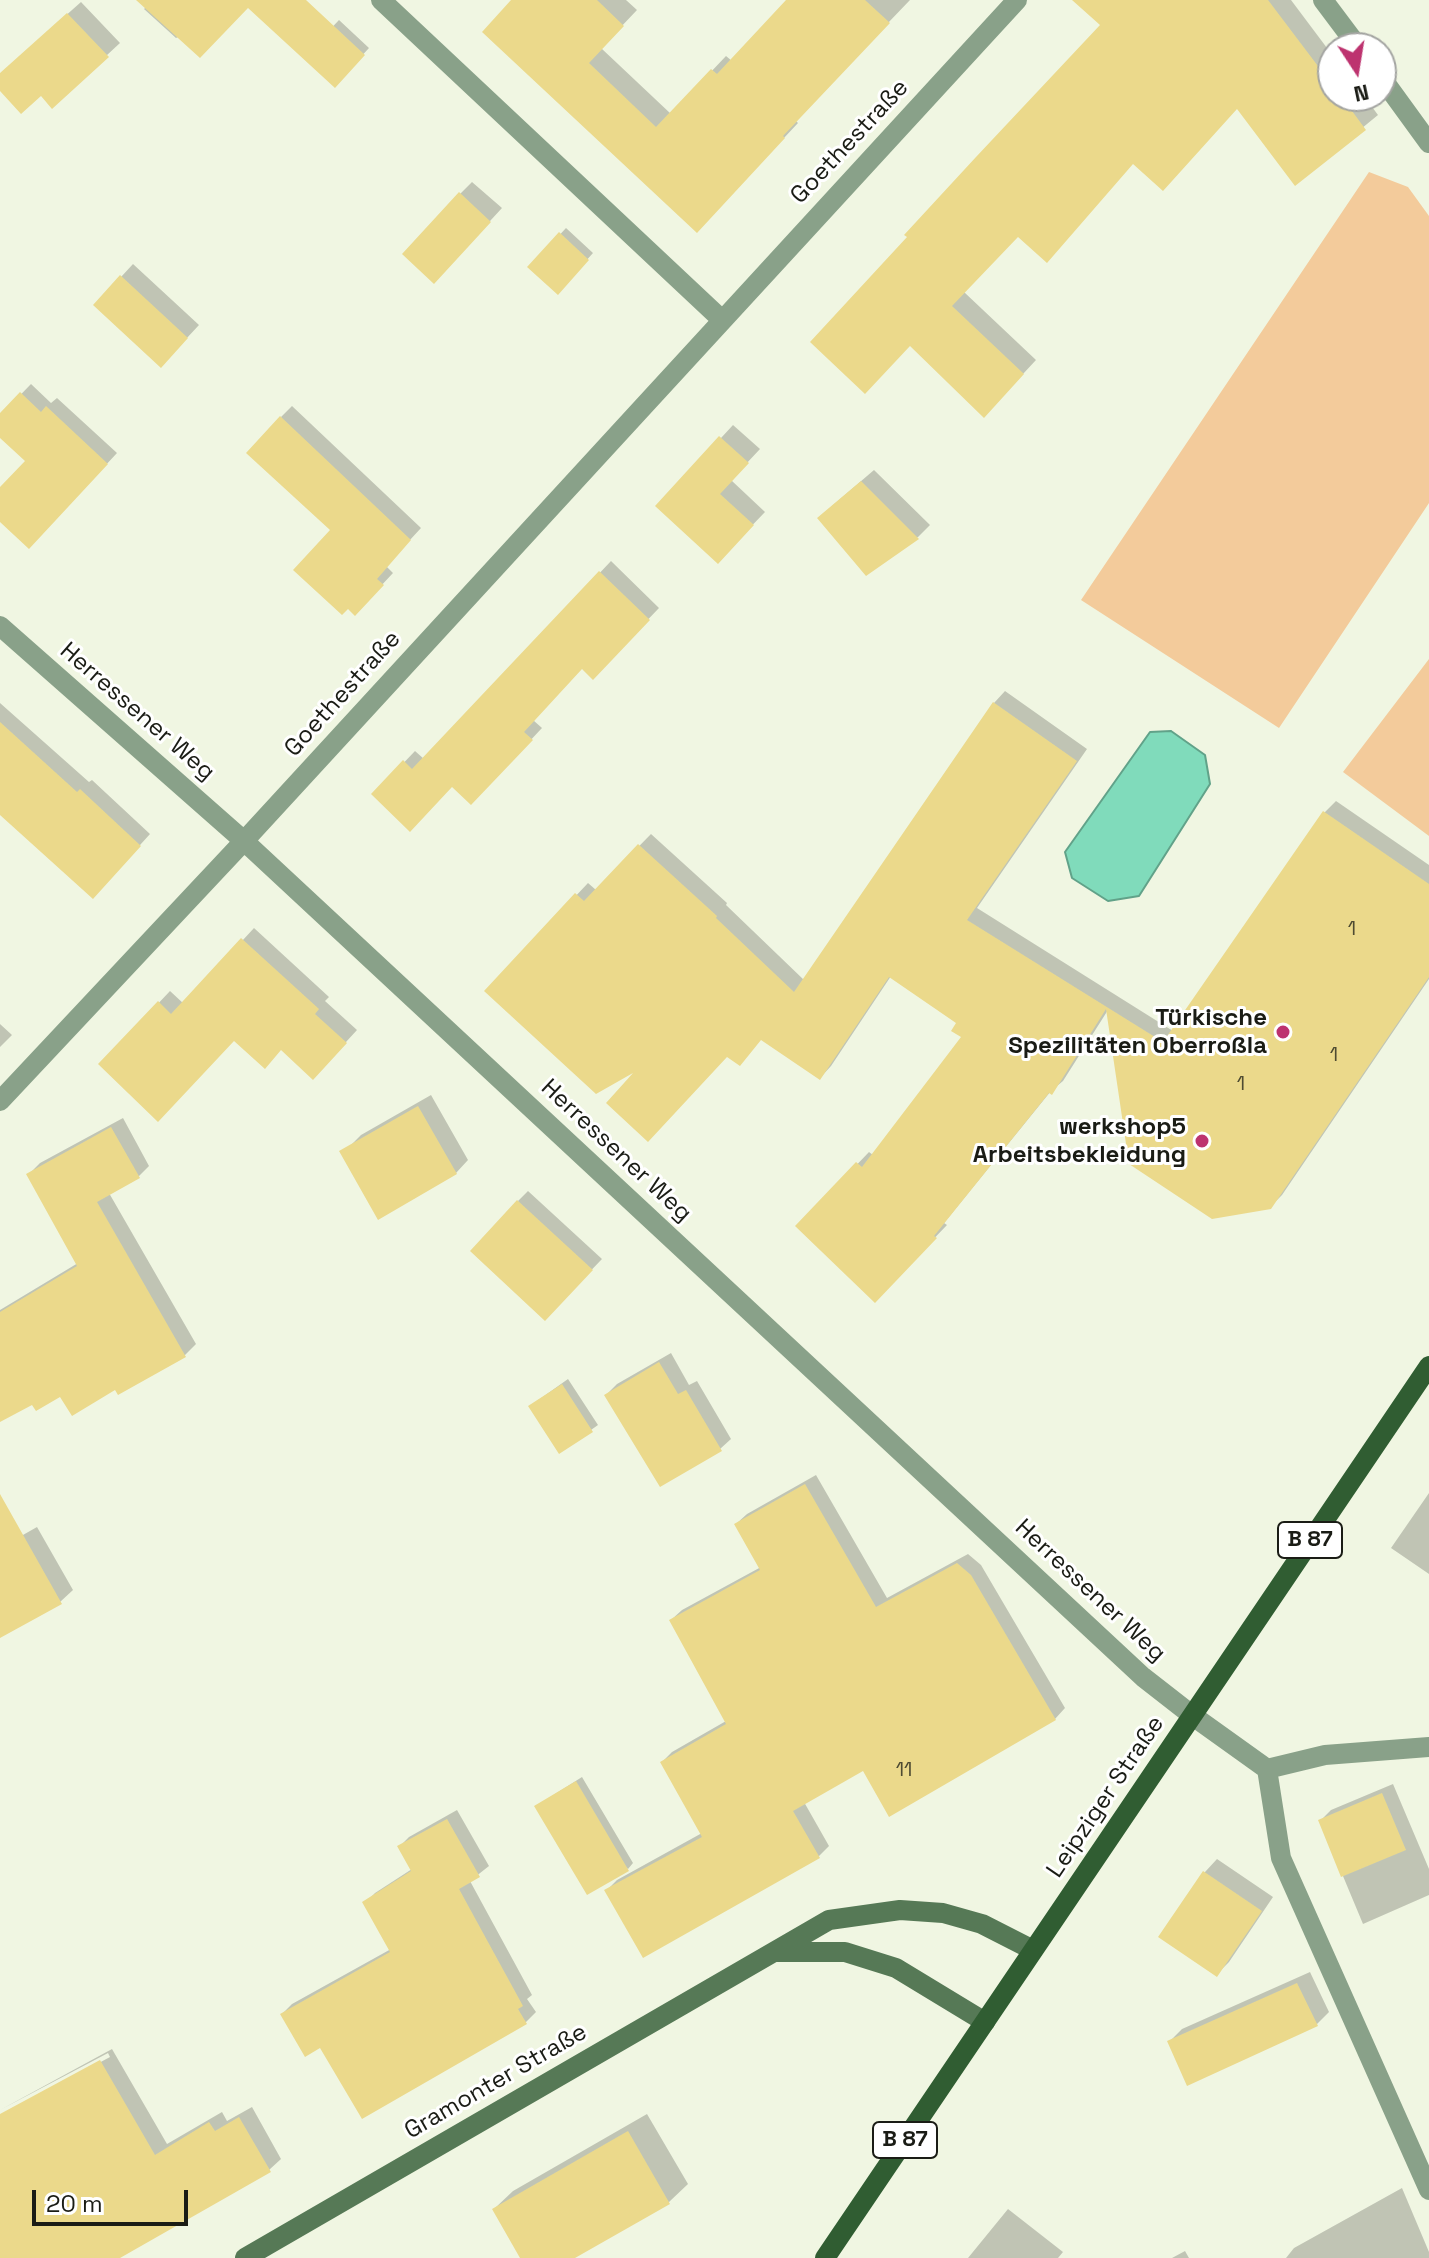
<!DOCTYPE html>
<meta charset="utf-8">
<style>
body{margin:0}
#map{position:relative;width:1429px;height:2258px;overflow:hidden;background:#f0f6e2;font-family:"Space Grotesk",sans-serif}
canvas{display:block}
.north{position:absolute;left:1317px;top:32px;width:80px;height:80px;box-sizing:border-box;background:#fff;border:2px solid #a3a4a1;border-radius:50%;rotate:168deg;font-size:22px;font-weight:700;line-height:32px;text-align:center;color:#1a1c15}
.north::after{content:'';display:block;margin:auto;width:28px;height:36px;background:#bd336f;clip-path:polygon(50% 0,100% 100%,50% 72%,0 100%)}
.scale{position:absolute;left:32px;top:2190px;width:156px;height:36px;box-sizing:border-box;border:4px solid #1a1c15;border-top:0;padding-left:10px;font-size:24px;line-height:28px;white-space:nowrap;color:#1a1c15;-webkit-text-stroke:6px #fff;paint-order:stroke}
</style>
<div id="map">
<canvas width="1429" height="2258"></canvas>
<div class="north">N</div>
<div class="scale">20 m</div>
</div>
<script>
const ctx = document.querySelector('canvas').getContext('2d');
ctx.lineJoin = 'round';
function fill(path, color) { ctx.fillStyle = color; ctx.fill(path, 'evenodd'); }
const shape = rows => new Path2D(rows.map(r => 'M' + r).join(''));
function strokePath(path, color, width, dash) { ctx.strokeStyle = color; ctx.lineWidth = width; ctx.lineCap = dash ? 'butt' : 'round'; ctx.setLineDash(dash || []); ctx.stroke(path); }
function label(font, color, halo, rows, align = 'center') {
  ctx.font = font + ' "Space Grotesk",sans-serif'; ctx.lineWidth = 6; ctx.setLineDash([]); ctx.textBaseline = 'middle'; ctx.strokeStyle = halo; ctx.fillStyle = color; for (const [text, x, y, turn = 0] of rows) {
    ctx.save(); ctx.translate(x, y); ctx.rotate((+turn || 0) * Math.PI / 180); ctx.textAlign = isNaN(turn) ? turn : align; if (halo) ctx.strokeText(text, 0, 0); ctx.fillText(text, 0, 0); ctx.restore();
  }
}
fill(shape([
 [1369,172,1408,187,1429,216,1429,503,1279,728,1081,600],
 [1429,659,1429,836,1343,772]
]), '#f3cb9b');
const water = shape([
 [1171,731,1205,755,1210,784,1139,896,1108,901,1072,878,1065,852,1150,732,1171,731]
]);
fill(water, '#80dbbb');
strokePath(water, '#61a289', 2);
fill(shape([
 [153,0,253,0,176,38,144,9],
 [514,0,626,0,637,10,601,48,671,114,726,56,732,61,789,0,910,0,795,120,798,123,711,216],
 [1119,0,1291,0,1333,56,1333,96,1364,96,1378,115,1295,183,1238,106,1134,162,1018,234,964,292,1036,360,997,402,910,343],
 [81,2,120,43,52,106,41,93,0,88,0,74],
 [339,20,369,48,335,85,304,57],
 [472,182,502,208,446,269,460,194],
 [566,228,593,253,558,292,530,267],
 [133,264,199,325,173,353,121,277],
 [31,384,51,403,57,398,117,453,39,537,0,519,0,490,27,461,0,435,0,416],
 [292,406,421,528,386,566,393,573,366,602,281,417],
 [733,425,760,449,731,480,765,512,718,561,721,438],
 [874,470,930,525,918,537,866,573,832,506],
 [611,561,659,608,593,677,583,667,533,720,542,728,482,792,453,785,374,794,415,751,424,759],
 [1005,691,1087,749,977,908,1173,1031,1325,812,1336,801,1429,865,1429,979,1282,1195,1270,1207,1108,1010,1063,1081,1051,1091,944,1223,947,1225,875,1300,798,1226,869,1152,873,1155,963,1036,959,1022,891,976,831,1066,820,1078,762,1039,728,1055,642,1067,486,991,588,883,596,890,651,834,727,903,726,905,804,980,994,703],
 [0,703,89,782,92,780,150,834,103,886,0,812],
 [254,928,329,997,325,1001,357,1030,324,1066,282,1049,235,1039,101,1064,170,991,184,1004],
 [0,1024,12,1035,0,1047],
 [431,1095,468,1160,456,1173,348,1148,361,1135],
 [123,1118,149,1166,138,1177,109,1193,196,1344,185,1355,116,1387,61,1394,33,1403,0,1403,0,1310,78,1263,29,1174,40,1163],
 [528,1191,602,1259,555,1308,518,1201],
 [671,1353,689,1385,697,1381,731,1439,720,1449,606,1395,617,1384],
 [568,1379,598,1425,560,1452,530,1406],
 [816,1475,887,1598,968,1554,981,1565,1065,1708,1055,1719,864,1768,804,1802,829,1846,819,1856,607,1890,617,1880,702,1833,662,1762,672,1752,726,1721,671,1620,682,1610,761,1567,736,1524,747,1514],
 [1429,1493,1429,1574,1391,1548],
 [37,1527,73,1590,60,1602,0,1636,0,1548],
 [582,1777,633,1863,628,1869,536,1806],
 [1393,1784,1429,1869,1429,1895,1363,1924,1320,1821,1331,1810],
 [457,1810,489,1866,470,1881,532,1995,527,1999,536,2012,525,2023,321,2046,282,2014,292,2004,391,1949,365,1903,375,1893,412,1869,399,1847,409,1837],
 [1217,1859,1273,1897,1229,1962,1216,1975,1160,1937,1205,1872],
 [1310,1972,1329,2012,1317,2024,1169,2042,1182,2029],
 [112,2049,167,2144,222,2112,227,2121,252,2107,281,2159,269,2170,119,2258,0,2258,0,2116,110,2057,108,2053,0,2110],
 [647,2114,688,2184,669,2202,571,2258,522,2258,494,2209,513,2191],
 [1402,2188,1429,2252,1429,2258,1286,2258,1294,2248],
 [1008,2209,1063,2252,1058,2258,968,2258],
 [1185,2251,1189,2258,1172,2258]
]), '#0003');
fill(shape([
 [136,0,306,0,365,55,335,88,248,8,200,58],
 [511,0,597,0,624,26,589,63,656,127,711,69,717,74,786,0,865,0,890,23,783,136,785,138,697,233,482,32],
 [1072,0,1268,0,1333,86,1333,96,1341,96,1366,130,1295,186,1237,109,1163,191,1133,164,1047,263,1018,237,952,306,1024,374,984,418,910,346,865,394,810,342,907,237,904,235,976,157,1100,25],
 [67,13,109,57,52,109,41,96,21,114,0,91,0,73],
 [459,192,491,222,434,284,402,254],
 [559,232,589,260,558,295,527,267],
 [120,275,188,338,161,368,93,305],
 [20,392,41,412,46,406,108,464,29,549,0,522,0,487,25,461,0,438,0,413],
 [280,416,411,540,377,579,384,585,355,616,348,609,342,615,293,570,330,530,246,453],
 [719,436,749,463,720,494,754,525,718,564,655,506],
 [861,481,919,539,866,576,817,518],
 [599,571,650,620,593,680,582,669,524,732,533,740,471,805,452,787,410,832,371,794,403,760,412,769],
 [993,702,1077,761,967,920,1163,1042,1323,811,1429,884,1429,977,1271,1209,1212,1219,1129,1164,1106,1009,1052,1095,1049,1093,934,1236,937,1238,875,1303,795,1226,856,1162,862,1167,961,1037,951,1031,956,1023,889,977,820,1080,761,1040,740,1066,727,1057,648,1142,606,1103,633,1073,596,1094,484,991,575,893,584,901,638,844,717,916,716,918,794,992],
 [0,722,77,792,80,789,141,846,93,899,0,815],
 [241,938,319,1009,315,1014,347,1043,313,1080,281,1050,265,1069,234,1041,158,1122,98,1064,158,1001,171,1014],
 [418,1106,457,1174,378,1220,339,1151],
 [111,1127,140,1178,97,1202,186,1357,118,1395,115,1390,72,1416,60,1397,36,1411,32,1405,0,1422,0,1312,77,1266,26,1174],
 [517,1200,593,1270,545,1321,470,1251],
 [659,1362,678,1394,686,1390,722,1451,660,1487,604,1395],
 [562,1384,593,1432,559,1454,528,1406],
 [805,1484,876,1607,957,1563,971,1575,1056,1720,889,1817,863,1771,793,1811,820,1858,643,1958,604,1890,702,1837,660,1762,726,1724,669,1620,760,1570,734,1524],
 [0,1494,62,1604,0,1638],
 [576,1781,629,1871,587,1895,534,1806],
 [1382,1793,1406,1850,1341,1877,1318,1820],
 [447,1819,480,1877,459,1889,523,2006,518,2009,527,2024,362,2119,320,2048,305,2057,280,2014,390,1952,362,1902,411,1871,397,1846],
 [1203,1871,1262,1911,1217,1977,1158,1937],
 [1297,1983,1318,2026,1187,2086,1167,2041],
 [100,2060,155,2155,209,2122,215,2131,239,2117,271,2172,120,2258,0,2258,0,2114],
 [628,2131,670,2204,575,2258,520,2258,492,2209]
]), '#ebd98b');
strokePath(shape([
 [1323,0,1359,48],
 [1381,77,1429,143]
]), '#89a189', 20);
strokePath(shape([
 [381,0,721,319],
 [0,626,244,841,1143,1677,1193,1716,1267,1769,1325,1755,1429,1747],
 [0,1101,244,841,1017,0],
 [1267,1769,1281,1858,1429,2190]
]), '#89a189', 20);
strokePath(shape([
 [774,1952,845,1952,896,1968,985,2022],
 [245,2258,829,1920,900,1910,943,1913,982,1924,1033,1950]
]), '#567956', 20);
strokePath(shape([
 [825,2258,1429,1366]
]), '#305d32', 20);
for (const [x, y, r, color] of [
 [1283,1032,8,"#bd336f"],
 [1202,1141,8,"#bd336f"]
]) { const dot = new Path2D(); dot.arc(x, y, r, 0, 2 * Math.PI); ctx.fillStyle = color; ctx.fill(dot); strokePath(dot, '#fff', 3); }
label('20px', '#4e4b32', null, [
 ["1",1352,930],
 ["1",1334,1056],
 ["1",1241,1085],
 ["11",904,1771]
]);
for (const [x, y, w] of [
 [1310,1540,64],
 [905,2140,64]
]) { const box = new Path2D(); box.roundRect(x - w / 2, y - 18, w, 36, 6); ctx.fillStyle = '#fff'; ctx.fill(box); strokePath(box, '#1a1c15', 2); }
label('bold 22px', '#1a1c15', null, [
 ["B 87",1310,1540],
 ["B 87",905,2140]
]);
label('24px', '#1a1c15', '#fff', [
 ["Goethestraße",850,142,-47],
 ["Goethestraße",343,694,-48],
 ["Herressener Weg",137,712,41],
 ["Herressener Weg",616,1151,43],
 ["Herressener Weg",1090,1591,43],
 ["Leipziger Straße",1106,1797,-56],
 ["Gramonter Straße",496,2082,-30]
]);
label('bold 24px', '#1a1c15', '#fff', [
 ["Türkische",1267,1018],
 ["Spezilitäten Oberroßla",1267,1046],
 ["werkshop5",1186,1127],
 ["Arbeitsbekleidung",1186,1155]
], 'right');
</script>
